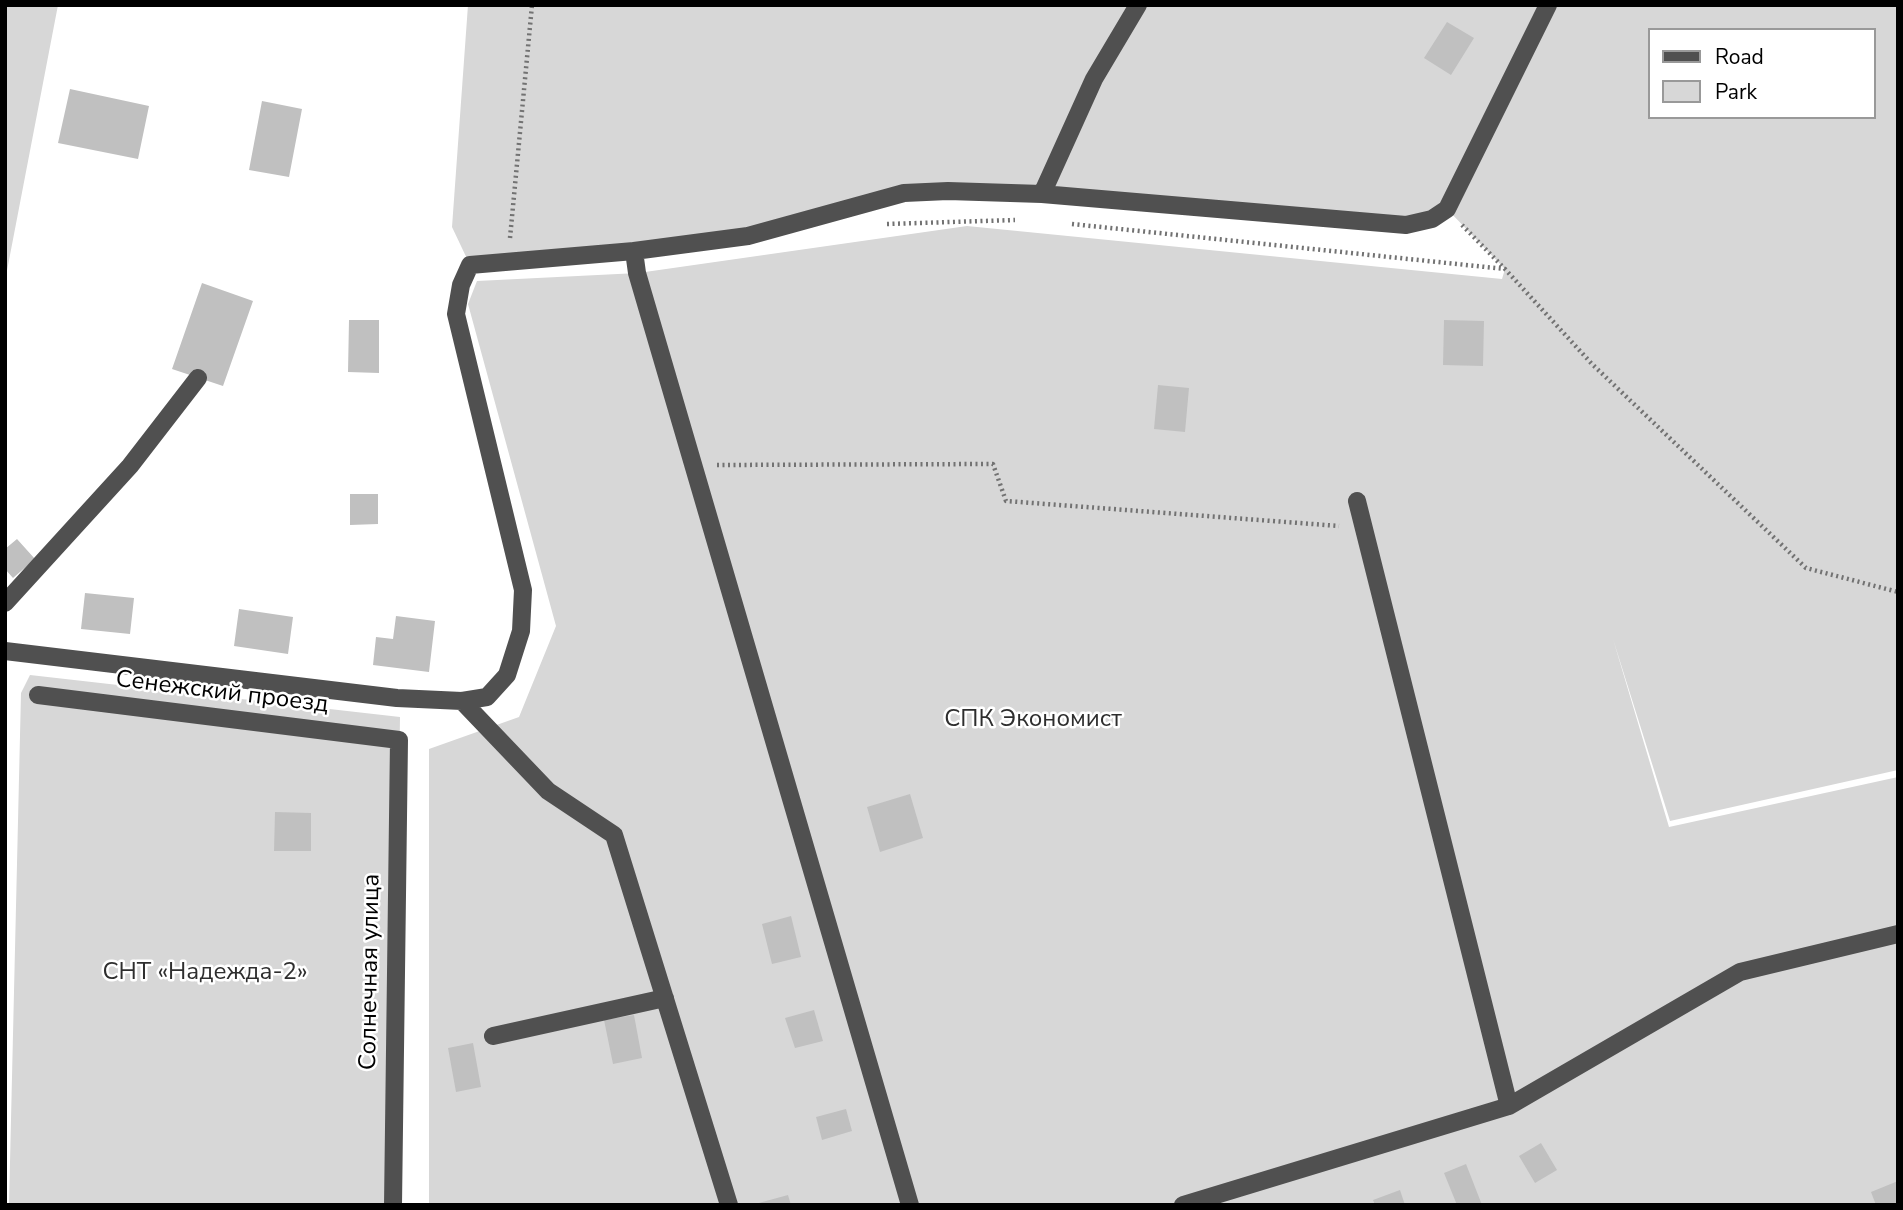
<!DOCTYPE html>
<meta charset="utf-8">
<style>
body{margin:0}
#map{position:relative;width:1903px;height:1210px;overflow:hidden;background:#fff;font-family:"Nunito Sans",sans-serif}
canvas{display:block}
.frame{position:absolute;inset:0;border:7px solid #000;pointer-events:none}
.legend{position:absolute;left:1648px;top:28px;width:228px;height:91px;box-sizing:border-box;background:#fff;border:2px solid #999;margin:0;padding:9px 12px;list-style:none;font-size:21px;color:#000}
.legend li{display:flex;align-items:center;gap:14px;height:35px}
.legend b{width:35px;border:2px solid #999}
</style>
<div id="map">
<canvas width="1903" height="1210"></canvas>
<div class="frame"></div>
<ul class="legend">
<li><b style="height:9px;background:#505050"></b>Road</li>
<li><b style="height:19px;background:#d7d7d7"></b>Park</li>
</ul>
</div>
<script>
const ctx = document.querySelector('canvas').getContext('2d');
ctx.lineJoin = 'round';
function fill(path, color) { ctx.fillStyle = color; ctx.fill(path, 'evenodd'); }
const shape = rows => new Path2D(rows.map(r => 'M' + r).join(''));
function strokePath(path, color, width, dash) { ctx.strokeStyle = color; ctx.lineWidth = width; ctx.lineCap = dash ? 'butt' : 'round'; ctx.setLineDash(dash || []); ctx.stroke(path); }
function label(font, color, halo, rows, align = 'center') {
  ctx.font = font + ' "Nunito Sans",sans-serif'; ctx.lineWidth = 5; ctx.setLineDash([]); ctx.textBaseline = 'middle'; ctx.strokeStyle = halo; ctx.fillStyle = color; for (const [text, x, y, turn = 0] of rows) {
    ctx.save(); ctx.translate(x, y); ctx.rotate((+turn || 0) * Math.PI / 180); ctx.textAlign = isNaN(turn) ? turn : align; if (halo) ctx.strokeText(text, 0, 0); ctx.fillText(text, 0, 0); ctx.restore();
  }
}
fill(shape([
 [5,5,58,5,5,281],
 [468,5,1898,5,1898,770,1670,821,1613,639,1669,827,1898,777,1898,1205,429,1205,429,749,519,717,556,626,468,304,477,281,638,273,967,226,1502,279,1505,269,1447,209,1432,219,948,191,748,236,470,265,452,227],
 [1649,30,1873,30,1873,117,1649,117],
 [30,675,400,717,393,1205,9,1205,21,693]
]), '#d7d7d7');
fill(shape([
 [1447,22,1474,38,1451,75,1424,58],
 [70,89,149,106,138,159,58,143],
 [262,101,302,109,289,177,249,170],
 [202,283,253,301,223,386,172,369],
 [349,320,379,320,379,373,348,372],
 [1444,320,1484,321,1483,366,1443,365],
 [1158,385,1189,388,1185,432,1154,429],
 [350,494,378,494,378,524,350,525],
 [17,539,35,559,13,578,5,569,5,549],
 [85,593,134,598,130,634,81,629],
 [239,609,293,617,288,654,234,646],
 [396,616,435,621,429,672,373,665,376,637,393,639],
 [910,794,923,838,880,852,867,807],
 [275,812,311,813,311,851,274,851],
 [791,916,801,957,772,964,762,924],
 [814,1010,823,1041,795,1048,785,1018],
 [634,1015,642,1058,613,1064,604,1020],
 [473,1043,481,1087,456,1092,448,1048],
 [846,1109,852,1131,822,1140,816,1117],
 [1541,1143,1557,1170,1535,1183,1519,1156],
 [1466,1164,1482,1205,1457,1205,1444,1173],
 [1898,1181,1898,1205,1876,1205,1871,1192],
 [1400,1190,1405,1205,1375,1205,1373,1200],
 [788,1195,791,1205,755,1205,755,1204]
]), '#c0c0c0');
strokePath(shape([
 [887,224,1015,220],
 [1072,224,1505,269,1592,364,1806,568,1898,592],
 [1462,225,1505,269],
 [510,238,532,5],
 [717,465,993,464,1006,501,1339,526]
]), '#727272', 4.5, [2, 3.5]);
strokePath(shape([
 [1042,194,1406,225,1432,219,1447,209,1548,5],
 [634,251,637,273,910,1205],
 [1357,501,1509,1106],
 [5,603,130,466,198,378],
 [5,651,397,698,462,701,487,697,507,675,521,631,523,590,456,314,461,285,470,265,634,251,748,236,904,193,948,191,1042,194,1094,79,1138,5],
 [38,695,399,740,393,1205],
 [462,701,548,791,614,835,729,1205],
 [493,1036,665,998],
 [1183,1205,1509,1106,1740,972,1898,934]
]), '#505050', 18);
label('24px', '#000', '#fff', [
 ["Сенежский проезд",222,693,7],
 ["Солнечная улица",371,972,-89]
]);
label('24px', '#2e2e2e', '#fff', [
 ["СПК Экономист",1033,720],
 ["СНТ «Надежда-2»",205,973]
]);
</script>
